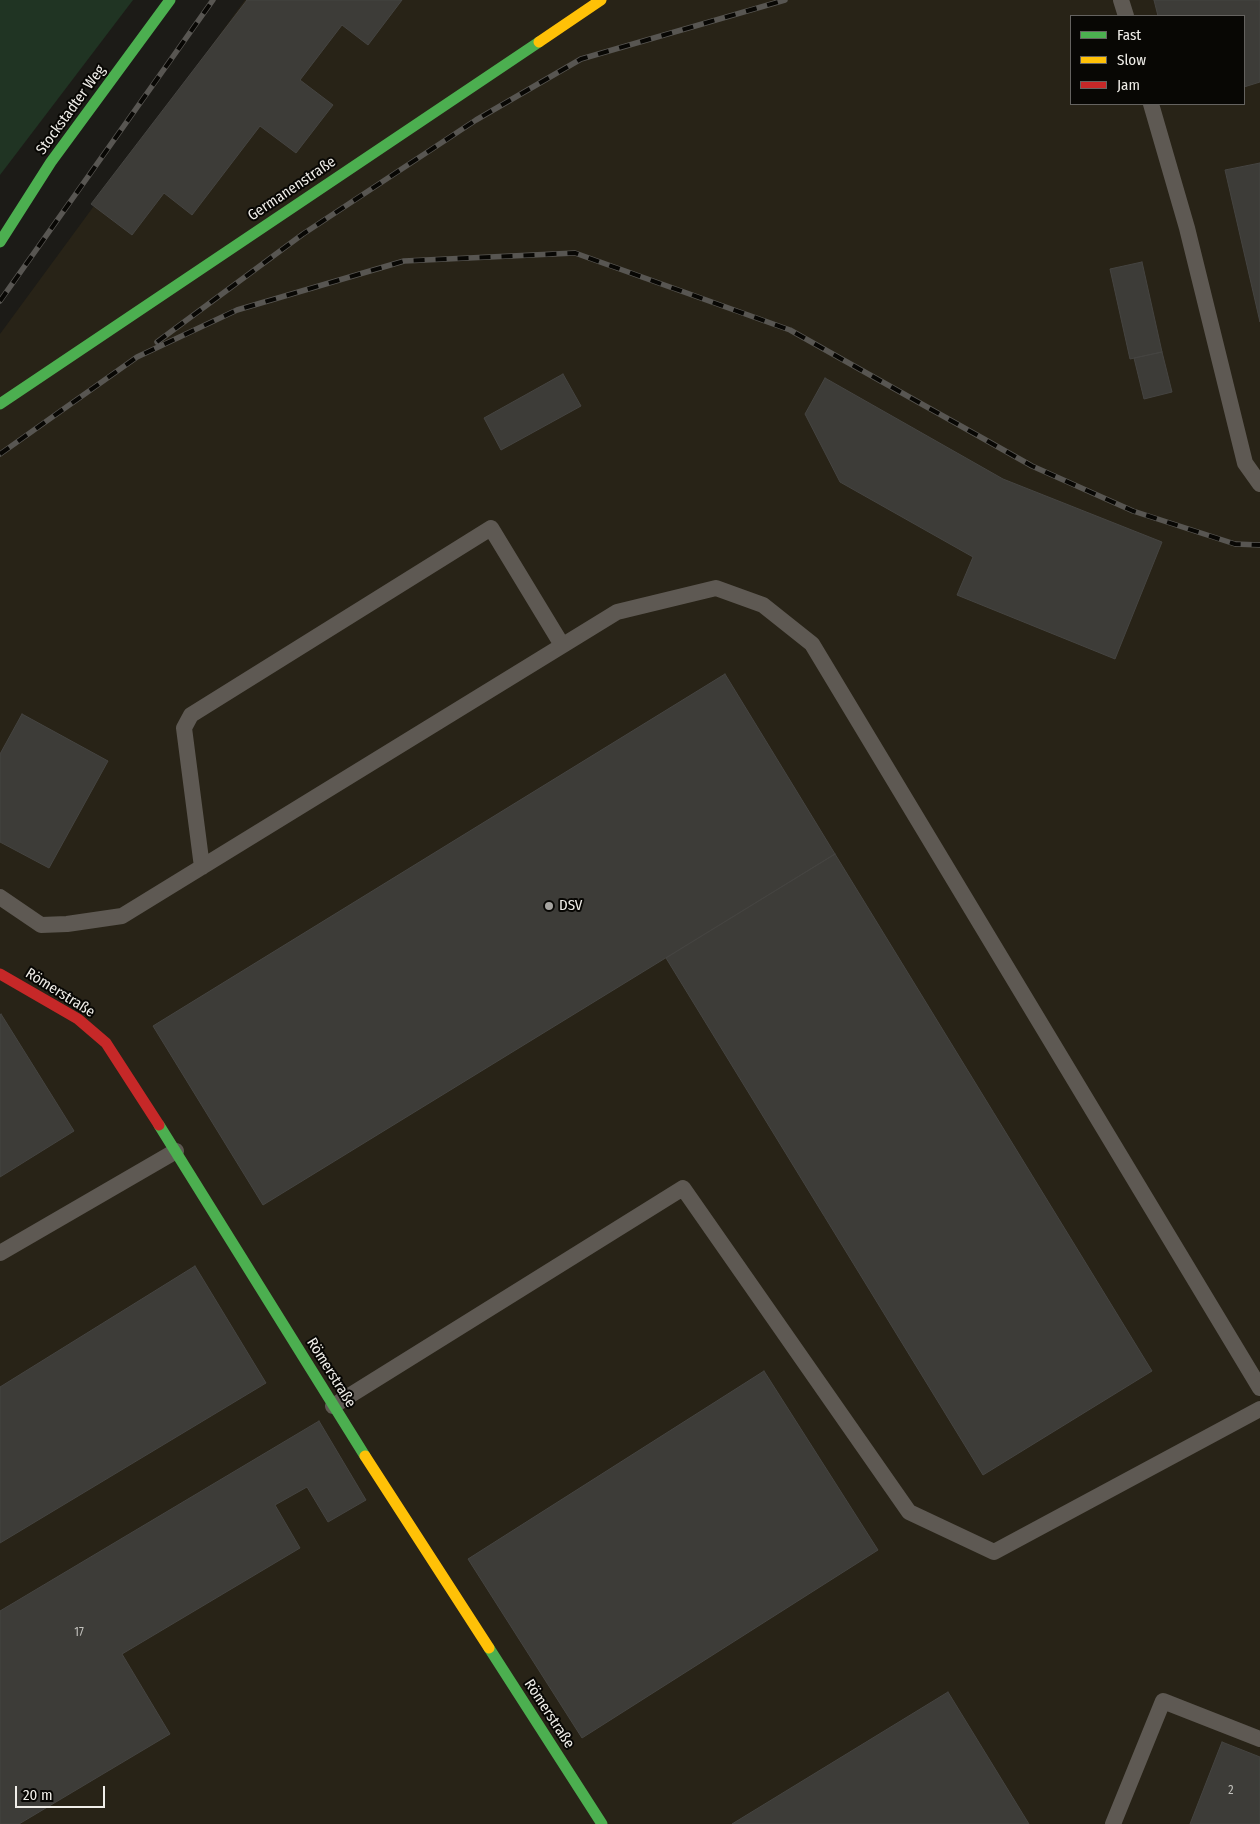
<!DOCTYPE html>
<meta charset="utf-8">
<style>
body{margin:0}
#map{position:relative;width:1260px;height:1824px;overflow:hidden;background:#1c1b17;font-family:"Fira Sans Condensed",sans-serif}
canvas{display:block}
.legend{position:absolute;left:1070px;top:15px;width:175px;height:90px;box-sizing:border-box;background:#080704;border:1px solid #656360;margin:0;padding:6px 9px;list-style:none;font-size:15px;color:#f0eee9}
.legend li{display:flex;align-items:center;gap:10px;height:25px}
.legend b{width:25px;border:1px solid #656360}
.scale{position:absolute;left:15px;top:1786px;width:90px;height:22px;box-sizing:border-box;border:2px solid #f0eee9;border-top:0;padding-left:6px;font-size:15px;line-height:18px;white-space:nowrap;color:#f0eee9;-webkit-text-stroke:4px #080704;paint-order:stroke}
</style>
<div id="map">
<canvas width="1260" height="1824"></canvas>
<ul class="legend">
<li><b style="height:6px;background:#4caf50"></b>Fast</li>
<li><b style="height:6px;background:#ffc107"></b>Slow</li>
<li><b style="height:6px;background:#c62828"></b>Jam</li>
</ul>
<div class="scale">20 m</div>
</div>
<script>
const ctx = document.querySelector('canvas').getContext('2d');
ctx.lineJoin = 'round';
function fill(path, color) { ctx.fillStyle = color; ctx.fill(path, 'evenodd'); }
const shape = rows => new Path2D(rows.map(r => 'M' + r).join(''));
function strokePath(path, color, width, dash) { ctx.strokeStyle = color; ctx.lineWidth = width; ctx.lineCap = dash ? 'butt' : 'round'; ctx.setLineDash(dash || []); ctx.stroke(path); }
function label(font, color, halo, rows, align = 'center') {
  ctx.font = font + ' "Fira Sans Condensed",sans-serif'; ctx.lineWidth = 4; ctx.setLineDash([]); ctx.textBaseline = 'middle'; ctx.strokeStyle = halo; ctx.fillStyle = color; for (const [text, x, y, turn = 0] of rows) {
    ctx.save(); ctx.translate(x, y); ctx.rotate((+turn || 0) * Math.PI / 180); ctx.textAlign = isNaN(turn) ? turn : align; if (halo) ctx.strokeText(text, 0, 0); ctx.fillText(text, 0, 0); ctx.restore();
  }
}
fill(shape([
 [245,0,1260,0,1260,1824,0,1824,0,334],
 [1071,16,1244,16,1244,104,1071,104]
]), '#282317');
fill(shape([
 [0,0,133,0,0,175]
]), '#203423');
const building = shape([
 [247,0,402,0,368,45,342,25,300,80,333,105,296,153,260,126,192,215,164,193,132,235,91,204,247,0],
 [1154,0,1260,0,1260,82,1244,87,1244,16,1158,16,1154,0],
 [1260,163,1260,322,1225,170,1260,163],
 [1142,262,1162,352,1130,359,1110,269,1142,262],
 [1162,352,1172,392,1144,399,1134,358,1162,352],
 [563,374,581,406,501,450,484,418,563,374],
 [825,378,1003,479,1162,542,1115,659,957,595,973,557,840,482,805,414,825,378],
 [725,674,835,854,263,1205,153,1026,725,674],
 [22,714,108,761,49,868,0,842,0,754,22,714],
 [835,854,1152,1371,983,1475,666,958,835,854],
 [1,1014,74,1131,0,1177,0,1015,1,1014],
 [195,1266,266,1383,0,1543,0,1387,195,1266],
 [764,1371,878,1550,582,1738,468,1559,764,1371],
 [319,1421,366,1500,328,1522,307,1487,275,1505,300,1548,122,1654,170,1734,19,1824,0,1824,0,1611,319,1421],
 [948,1692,1029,1824,732,1824,948,1692],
 [1222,1742,1260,1757,1260,1824,1190,1824,1222,1742]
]);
fill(building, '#3d3c38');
strokePath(building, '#454441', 1);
strokePath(shape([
 [1121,0,1126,16],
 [1151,104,1187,228,1245,463,1260,484],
 [202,867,184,728,191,715,491,528,562,645],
 [0,897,41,925,67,924,122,916,617,612,716,588,763,605,812,644,1260,1388],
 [0,1253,176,1151],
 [333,1406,683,1188,909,1512,994,1552,1260,1409],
 [1113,1824,1163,1701,1260,1739]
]), '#5e5953', 16);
strokePath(shape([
 [0,242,51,162,170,0],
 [0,404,539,42],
 [159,1125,365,1456],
 [489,1648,602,1824]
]), '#4caf50', 11);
strokePath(shape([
 [539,42,601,0],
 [365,1456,489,1648]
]), '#ffc107', 11);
strokePath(shape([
 [0,974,78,1019,106,1043,159,1125]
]), '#c62828', 11);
const rail = shape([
 [0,301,213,0],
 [157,342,303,234,476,120,581,59,785,0],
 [0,454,137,357,237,310,404,261,575,253,790,330,1032,466,1133,511,1235,544,1260,545]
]);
strokePath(rail, '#585652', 5.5);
strokePath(rail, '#080704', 4, [11]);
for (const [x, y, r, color] of [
 [549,906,5,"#a6a4a0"]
]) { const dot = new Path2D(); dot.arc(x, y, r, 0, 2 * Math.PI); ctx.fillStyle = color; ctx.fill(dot); strokePath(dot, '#080704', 2); }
label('12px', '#c3c2bd', null, [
 ["17",79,1633],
 ["2",1231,1791]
]);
label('15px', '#f0eee9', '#080704', [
 ["Stockstadter Weg",71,110,-54],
 ["Germanenstraße",292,189,-34],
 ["Römerstraße",60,993,32],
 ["Römerstraße",331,1373,58],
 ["Römerstraße",549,1714,57]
]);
label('15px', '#f0eee9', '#080704', [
 ["DSV",559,906]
], 'left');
</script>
